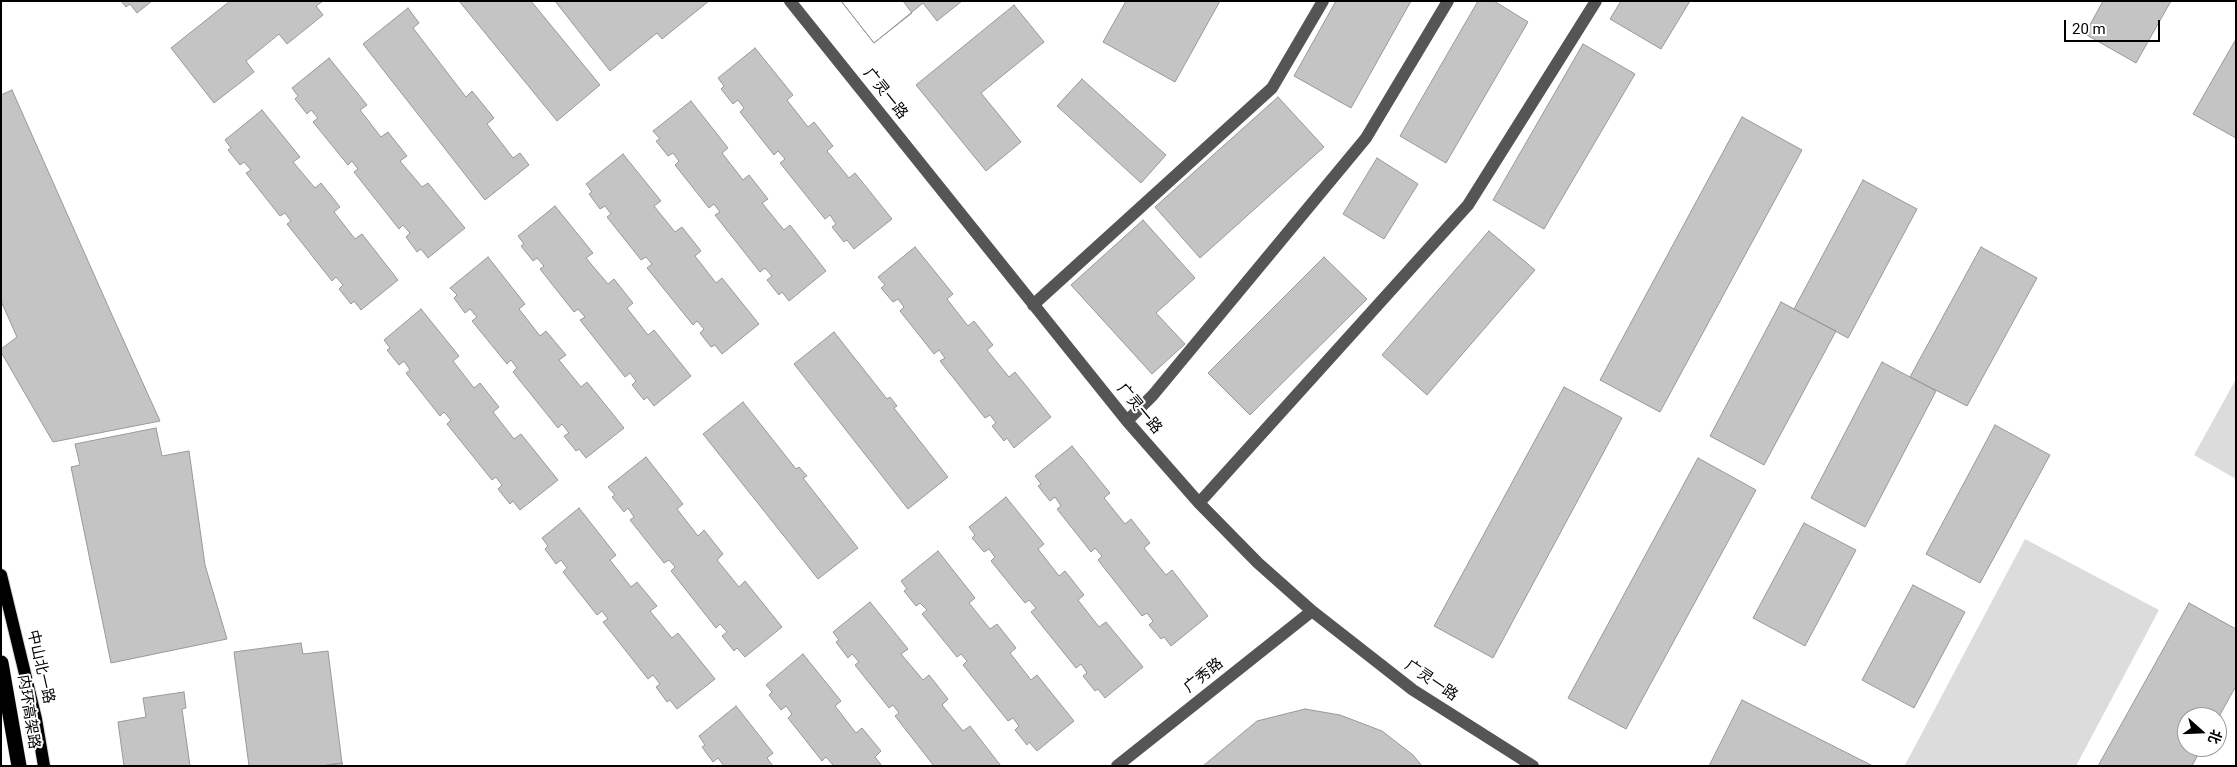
<!DOCTYPE html>
<meta charset="utf-8">
<style>
body{margin:0}
#map{position:relative;width:2237px;height:767px;overflow:hidden;background:#fff;font-family:Roboto,"Noto Sans SC",sans-serif}
canvas{display:block}
.frame{position:absolute;inset:0;border:2px solid #000;pointer-events:none}
.north{position:absolute;left:2177px;top:707px;width:50px;height:50px;box-sizing:border-box;background:#fff;border:1px solid #999;border-radius:50%;rotate:110deg;font-size:14px;font-weight:700;line-height:20px;text-align:center;color:#000}
.north::after{content:'';display:block;margin:auto;width:18px;height:22px;background:#000;clip-path:polygon(50% 0,100% 100%,50% 72%,0 100%)}
.scale{position:absolute;left:2064px;top:20px;width:96px;height:22px;box-sizing:border-box;border:2px solid #000;border-top:0;padding-left:6px;font-size:15px;line-height:18px;white-space:nowrap;color:#000;-webkit-text-stroke:4px #fff;paint-order:stroke}
</style>
<div id="map">
<canvas width="2237" height="767"></canvas>
<div class="frame"></div>
<div class="north">北</div>
<div class="scale">20 m</div>
</div>
<script>
const ctx = document.querySelector('canvas').getContext('2d');
ctx.lineJoin = 'round';
function fill(path, color) { ctx.fillStyle = color; ctx.fill(path, 'evenodd'); }
const shape = rows => new Path2D(rows.map(r => 'M' + r).join(''));
function strokePath(path, color, width, dash) { ctx.strokeStyle = color; ctx.lineWidth = width; ctx.lineCap = dash ? 'butt' : 'round'; ctx.setLineDash(dash || []); ctx.stroke(path); }
function label(font, color, halo, rows, align = 'center') {
  ctx.font = font + ' Roboto,"Noto Sans SC",sans-serif'; ctx.lineWidth = 4; ctx.setLineDash([]); ctx.textBaseline = 'middle'; ctx.strokeStyle = halo; ctx.fillStyle = color; for (const [text, x, y, turn = 0] of rows) {
    ctx.save(); ctx.translate(x, y); ctx.rotate((+turn || 0) * Math.PI / 180); ctx.textAlign = isNaN(turn) ? turn : align; if (halo) ctx.strokeText(text, 0, 0); ctx.fillText(text, 0, 0); ctx.restore();
  }
}
fill(shape([
 [2236,379,2236,479,2194,455],
 [2025,539,2159,610,2076,766,1907,766,1905,765]
]), '#dcdcdc');
const building = shape([
 [121,1,152,1,137,13,130,4,126,7,121,1],
 [230,1,323,1,316,6,323,15,287,44,279,34,246,61,254,72,214,103,171,48,230,1],
 [459,1,531,1,600,85,557,121,459,1],
 [555,1,709,1,662,39,657,33,610,71,555,1],
 [841,1,962,1,937,21,923,3,874,43,841,1],
 [841,1,903,1,912,13,874,43,841,1],
 [1126,1,1220,1,1175,82,1103,42,1126,1],
 [1336,1,1411,1,1351,108,1294,76,1336,1],
 [1478,1,1494,1,1528,22,1446,163,1400,136,1478,1],
 [1621,1,1690,1,1661,49,1610,19,1621,1],
 [2103,1,2171,1,2136,63,2085,34,2103,1],
 [1014,5,1044,42,981,93,1021,142,986,171,916,85,1014,5],
 [408,8,419,23,413,28,466,97,472,91,494,118,487,124,513,158,520,153,529,165,485,200,363,44,408,8],
 [2236,39,2236,138,2193,114,2236,39],
 [1583,44,1635,74,1544,229,1493,200,1583,44],
 [755,48,793,95,787,100,808,127,814,122,833,146,827,151,849,178,855,173,892,219,854,249,847,240,844,242,832,227,836,224,830,215,825,219,780,163,785,159,778,151,774,155,740,112,744,108,738,100,733,104,721,89,724,86,718,78,755,48],
 [329,58,367,105,360,110,381,137,388,132,407,156,400,161,422,187,428,183,465,228,428,258,421,249,417,252,406,237,410,233,403,225,399,229,354,172,358,169,352,161,348,165,313,122,318,118,311,110,307,114,295,99,298,96,292,88,329,58],
 [1082,79,1166,155,1141,183,1057,106,1082,79],
 [12,90,112,315,160,421,53,442,1,352,1,349,17,337,1,301,1,95,12,90],
 [1278,97,1324,147,1200,258,1155,207,1278,97],
 [691,101,728,148,722,153,743,180,749,175,768,199,762,203,784,230,790,225,826,271,789,301,782,292,779,295,767,280,772,276,765,268,760,272,715,215,720,212,714,204,709,208,675,165,679,161,673,153,668,156,656,141,660,139,653,131,691,101],
 [262,110,300,157,293,162,315,188,321,183,340,207,334,212,355,239,362,234,398,280,361,310,354,301,351,304,339,289,343,285,336,277,332,281,287,224,291,221,285,213,280,216,246,173,251,170,244,162,240,165,228,150,231,148,225,140,262,110],
 [1742,117,1802,150,1660,412,1600,380,1742,117],
 [623,154,661,201,654,206,675,232,682,227,701,251,695,256,716,283,722,278,759,324,722,354,715,345,711,347,700,333,704,329,697,321,693,325,647,268,652,264,646,257,641,260,607,217,611,214,605,206,600,209,589,194,592,192,586,184,623,154],
 [1377,158,1418,184,1384,239,1343,214,1377,158],
 [1863,180,1917,209,1848,338,1794,309,1863,180],
 [555,206,593,253,586,258,608,284,614,279,633,303,627,308,648,335,654,330,691,376,654,406,647,397,644,400,632,385,636,381,630,373,625,377,580,320,585,317,578,309,574,312,540,269,544,266,537,258,533,261,521,246,524,244,518,236,555,206],
 [1143,220,1195,278,1156,313,1185,344,1152,374,1071,285,1143,220],
 [1489,231,1535,270,1427,395,1382,355,1489,231],
 [915,247,953,294,947,299,968,326,974,321,993,345,987,350,1009,377,1015,372,1051,417,1014,448,1007,438,1004,441,992,426,996,423,990,415,985,418,940,361,945,358,939,350,934,354,900,311,904,307,898,299,893,302,881,288,885,285,878,277,915,247],
 [1981,247,2037,278,1967,406,1910,377,1981,247],
 [488,257,525,304,519,309,540,336,546,331,566,355,559,360,581,387,587,382,624,428,586,458,579,449,576,451,564,436,569,433,562,424,558,428,513,372,517,368,511,360,507,364,472,321,477,317,470,309,465,313,454,298,457,295,450,288,488,257],
 [1324,257,1367,299,1250,415,1208,373,1324,257],
 [1781,302,1836,331,1764,465,1710,436,1781,302],
 [421,309,459,356,453,361,474,388,480,383,499,407,493,412,514,439,521,434,558,480,520,510,513,501,510,504,498,489,502,485,496,477,492,480,447,424,451,420,444,412,440,416,406,373,410,370,404,361,399,365,387,350,390,348,384,340,421,309],
 [834,332,887,399,890,397,897,406,894,408,948,477,908,509,794,364,834,332],
 [1882,362,1936,391,1865,527,1811,498,1882,362],
 [1564,387,1622,418,1493,658,1434,626,1564,387],
 [743,402,796,469,799,467,807,476,803,478,858,548,818,579,703,434,743,402],
 [1995,425,2050,455,1980,583,1926,554,1995,425],
 [156,428,162,456,189,451,205,565,227,639,111,663,71,467,80,465,75,444,156,428],
 [1072,446,1110,493,1104,498,1125,524,1131,519,1150,543,1144,548,1166,575,1172,570,1208,616,1171,646,1164,637,1161,639,1149,625,1153,621,1147,613,1142,616,1098,560,1102,556,1095,548,1091,552,1057,509,1061,506,1055,497,1050,501,1038,486,1041,484,1035,476,1072,446],
 [646,457,683,504,677,509,698,536,704,530,723,554,717,560,739,587,745,581,782,627,745,657,737,648,734,651,722,636,727,632,720,624,716,628,671,571,675,567,669,560,664,563,630,520,634,517,628,508,624,512,612,497,615,495,608,487,646,457],
 [1698,458,1756,490,1626,729,1568,698,1698,458],
 [1006,497,1044,544,1038,549,1059,576,1065,571,1084,595,1078,600,1099,627,1106,622,1143,667,1105,698,1098,689,1095,691,1083,676,1087,673,1081,664,1076,668,1031,612,1036,608,1029,600,1025,603,991,561,995,557,989,549,984,552,972,538,975,535,969,527,1006,497],
 [579,508,616,555,610,560,631,587,637,582,657,606,650,611,672,638,678,633,715,679,677,709,670,700,667,702,656,687,660,684,653,675,648,679,603,622,608,619,602,611,597,615,563,572,567,568,561,560,556,564,545,549,548,546,542,538,579,508],
 [1804,523,1856,550,1805,646,1753,618,1804,523],
 [938,551,975,598,969,603,990,629,997,624,1016,648,1010,653,1031,680,1037,675,1074,721,1037,751,1029,742,1027,745,1015,730,1019,726,1013,718,1008,721,963,665,967,661,961,654,957,657,922,614,927,610,920,603,916,606,904,591,907,589,901,581,938,551],
 [1913,585,1965,612,1914,708,1862,680,1913,585],
 [870,602,908,649,901,654,923,680,929,675,948,699,942,705,963,731,970,726,1001,766,934,766,895,716,899,713,893,705,889,708,855,665,859,662,852,654,848,658,836,642,839,640,833,632,870,602],
 [2189,603,2236,629,2236,686,2217,720,2217,717,2187,717,2187,747,2202,747,2192,766,2098,766,2189,603],
 [301,643,303,654,328,651,342,763,321,766,249,766,234,652,301,643],
 [803,654,841,701,835,706,856,733,862,728,881,751,875,757,882,766,831,766,833,765,826,757,822,761,788,718,792,714,786,706,781,710,769,695,772,692,766,685,803,654],
 [184,692,186,708,182,709,190,766,124,766,118,722,146,717,143,698,184,692],
 [1742,700,1873,766,1709,766,1742,700],
 [736,706,773,753,767,758,773,766,724,766,718,758,713,762,702,747,705,745,699,736,736,706],
 [1305,709,1340,715,1382,731,1413,755,1422,766,1203,766,1257,721,1305,709],
 [342,763,343,766,321,766,342,763]
]);
fill(building, '#c4c4c4');
strokePath(building, '#999', 1);
const major = shape([
 [1,575,36,719,44,766]
]);
const highway = shape([
 [1,663,19,766]
]);
strokePath(major, '#dbdbdb', 14);
strokePath(highway, '#dbdbdb', 16);
strokePath(shape([
 [790,1,1127,421,1199,503,1258,563,1312,611,1413,690,1533,766],
 [1033,305,1272,88,1323,1],
 [1127,421,1153,395,1366,138,1448,1],
 [1199,503,1468,205,1596,1],
 [1117,766,1312,611]
]), '#555', 12);
strokePath(major, '#000', 12);
strokePath(highway, '#000', 15);
label('15px', '#000', '#fff', [
 ["广灵一路",885,94,51],
 ["广灵一路",1139,409,50],
 ["中山北一路",40,667,77],
 ["广秀路",1204,676,-39],
 ["广灵一路",1431,681,34],
 ["内环高架路",28,712,81]
]);
</script>
